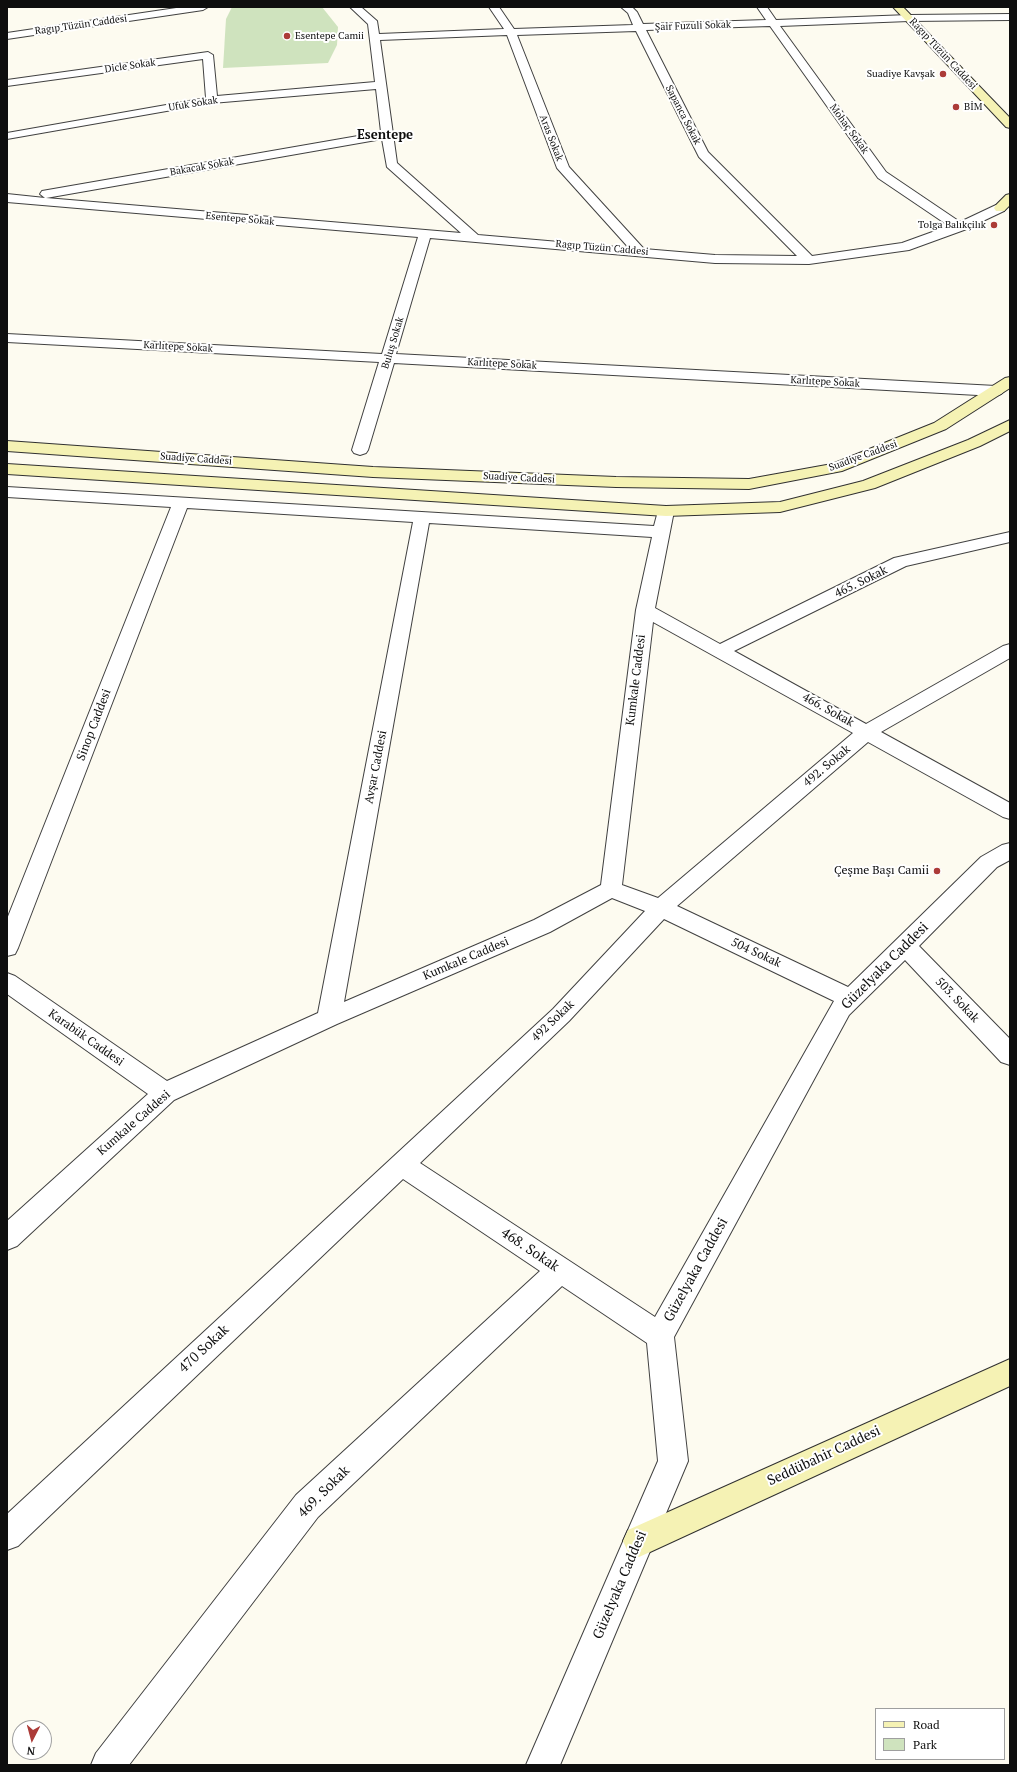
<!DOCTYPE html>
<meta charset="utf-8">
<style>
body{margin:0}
#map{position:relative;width:1017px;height:1772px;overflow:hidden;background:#fdfbf0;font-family:"PT Serif",serif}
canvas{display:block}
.frame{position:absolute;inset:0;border:8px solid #0e0e0e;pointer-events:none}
.legend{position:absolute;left:875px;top:1708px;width:130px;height:52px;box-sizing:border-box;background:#fff;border:1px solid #9f9f9f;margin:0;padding:5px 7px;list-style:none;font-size:12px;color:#0e0e0e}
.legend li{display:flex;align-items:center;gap:8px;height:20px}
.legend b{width:20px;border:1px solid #9f9f9f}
.north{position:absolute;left:12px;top:1720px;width:40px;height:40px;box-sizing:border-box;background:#fff;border:1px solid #9f9f9f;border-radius:50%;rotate:186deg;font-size:11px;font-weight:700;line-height:16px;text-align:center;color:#0e0e0e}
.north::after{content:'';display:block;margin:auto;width:14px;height:18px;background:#ac3b38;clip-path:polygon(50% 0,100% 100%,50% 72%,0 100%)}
</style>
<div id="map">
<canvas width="1017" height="1772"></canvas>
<div class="frame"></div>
<ul class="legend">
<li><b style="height:5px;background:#f5f2b4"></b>Road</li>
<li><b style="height:11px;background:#cfe3be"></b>Park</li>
</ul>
<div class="north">N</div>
</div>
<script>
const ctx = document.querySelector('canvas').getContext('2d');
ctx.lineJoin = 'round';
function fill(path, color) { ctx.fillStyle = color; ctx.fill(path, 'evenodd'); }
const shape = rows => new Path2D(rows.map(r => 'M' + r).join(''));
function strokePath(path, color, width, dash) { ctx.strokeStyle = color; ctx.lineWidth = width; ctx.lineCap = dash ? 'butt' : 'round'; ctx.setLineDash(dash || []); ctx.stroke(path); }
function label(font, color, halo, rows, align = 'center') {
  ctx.font = font + ' "PT Serif",serif'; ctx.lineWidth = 4; ctx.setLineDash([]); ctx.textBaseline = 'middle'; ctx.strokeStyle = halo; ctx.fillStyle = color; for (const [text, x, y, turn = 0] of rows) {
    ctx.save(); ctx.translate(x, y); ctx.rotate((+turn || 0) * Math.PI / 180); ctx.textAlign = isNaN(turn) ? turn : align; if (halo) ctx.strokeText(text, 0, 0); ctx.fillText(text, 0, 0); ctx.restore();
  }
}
fill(shape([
 [232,7,322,7,338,27,337,45,328,63,223,68,226,19]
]), '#cfe3be');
const street = shape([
 [183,7,208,7,203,10,7,39,7,33,183,7],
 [350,7,361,7,377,21,379,34,504,29,489,7,499,7,514,29,633,25,628,13,621,7,632,7,637,12,643,24,766,20,757,7,767,7,776,20,909,15,1010,14,1010,20,909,21,780,26,886,172,960,222,996,205,1004,205,1006,208,1004,211,964,230,909,250,809,264,715,263,430,238,396,354,996,386,1001,388,1004,391,1001,394,996,396,394,363,368,450,366,453,360,455,354,453,352,450,379,362,7,342,7,334,382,354,418,237,7,202,7,194,45,198,40,194,42,191,381,132,376,89,212,103,7,139,7,133,206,98,203,59,7,86,7,80,208,52,213,55,217,96,375,82,368,24,350,7],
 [770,26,878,178,949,226,902,243,812,256,708,152,646,30,770,26],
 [636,31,699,157,797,256,715,255,644,249,569,167,517,35,636,31],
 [507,35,557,168,629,248,478,235,397,163,380,40,507,35],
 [382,139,387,167,461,233,46,198,382,139],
 [7,487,654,526,658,511,660,507,666,506,672,507,674,511,655,608,720,644,894,558,1010,532,1010,542,906,566,734,651,866,724,1003,646,1010,644,1010,658,881,732,1010,803,1010,819,1003,817,868,742,677,906,848,987,981,857,1002,845,1010,843,1010,860,997,867,919,946,1010,1039,1010,1065,1001,1062,905,960,849,1015,674,1337,688,1461,560,1765,526,1765,658,1461,647,1343,562,1286,318,1517,129,1765,91,1765,96,1753,296,1495,540,1271,403,1179,18,1546,7,1550,7,1514,553,1009,645,911,612,898,550,932,337,1024,174,1100,17,1246,7,1250,7,1221,148,1094,7,994,7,973,15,976,167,1081,318,1013,413,522,187,508,18,948,15,954,7,956,7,919,171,507,7,497,7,487],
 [429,523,652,537,636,610,601,885,534,920,344,1002,429,523],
 [653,622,853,733,658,898,622,885,653,622],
 [664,919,834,1001,655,1317,420,1163,569,1021,664,919]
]);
const secondary = shape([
 [893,7,903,7,1010,118,1010,128,1006,127,893,7],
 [1010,194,1010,205,1004,211,996,211,994,208,996,205,1006,195,1010,194],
 [1010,377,1010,388,946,429,842,471,749,489,616,487,373,477,7,451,7,441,373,467,616,477,749,479,832,464,934,423,1005,378,1010,377],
 [1010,420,1010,431,980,446,875,488,780,512,666,516,7,474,7,464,666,506,780,502,863,481,968,440,1010,420],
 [1010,1359,1010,1386,650,1552,639,1557,628,1552,623,1541,628,1530,1010,1359]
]);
strokePath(street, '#414141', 2);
strokePath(secondary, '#303030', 2);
fill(street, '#fff');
fill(secondary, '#f5f2b4');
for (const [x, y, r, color] of [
 [287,36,4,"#ac3b38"],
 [943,74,4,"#ac3b38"],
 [956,107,4,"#ac3b38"],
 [994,225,4,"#ac3b38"],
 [937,871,4,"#ac3b38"]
]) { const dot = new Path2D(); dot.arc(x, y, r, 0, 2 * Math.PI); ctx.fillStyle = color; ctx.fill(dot); strokePath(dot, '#fff', 1.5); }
label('10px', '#0e0e0e', '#fff', [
 ["Ragıp Tüzün Caddesi",81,25,-8],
 ["Şair Fuzuli Sokak",693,26,-2],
 ["Ragıp Tüzün Caddesi",943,54,47],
 ["Dicle Sokak",130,66,-8],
 ["Ufuk Sokak",193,104,-9],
 ["Sapanca Sokak",683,115,63],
 ["Mohaç Sokak",849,129,54],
 ["Aras Sokak",551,138,69],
 ["Bakacak Sokak",202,167,-10],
 ["Esentepe Sokak",240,219,5],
 ["Ragıp Tüzün Caddesi",602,248,5],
 ["Buluş Sokak",393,343,-73],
 ["Karlıtepe Sokak",178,347,3],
 ["Karlıtepe Sokak",502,364,3],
 ["Karlıtepe Sokak",825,382,3],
 ["Suadiye Caddesi",863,456,-20],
 ["Suadiye Caddesi",196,459,4],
 ["Suadiye Caddesi",519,478,3]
]);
label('10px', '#0e0e0e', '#fff', [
 ["Esentepe Camii",295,36],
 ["Suadiye Kavşak",935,74,"right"],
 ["BİM",964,107],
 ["Tolga Balıkçilık",986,225,"right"]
], 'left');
label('12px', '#0e0e0e', '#fff', [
 ["465. Sokak",861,582,-26],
 ["Kumkale Caddesi",636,680,-83],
 ["466. Sokak",828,710,29],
 ["Sinop Caddesi",94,725,-69],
 ["492. Sokak",827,766,-40],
 ["Avşar Caddesi",376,767,-79],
 ["504 Sokak",756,953,25],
 ["Kumkale Caddesi",466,959,-23],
 ["503. Sokak",957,1000,46],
 ["492 Sokak",553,1021,-44],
 ["Karabük Caddesi",86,1038,35],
 ["Kumkale Caddesi",134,1123,-41]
]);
label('12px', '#0e0e0e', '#fff', [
 ["Çeşme Başı Camii",929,871]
], 'right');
label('bold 13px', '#0e0e0e', '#fff', [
 ["Esentepe",385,135]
]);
label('14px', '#0e0e0e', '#fff', [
 ["Güzelyaka Caddesi",885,966,-45],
 ["468. Sokak",530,1250,34],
 ["Güzelyaka Caddesi",696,1270,-61],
 ["470 Sokak",204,1349,-43],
 ["Seddübahir Caddesi",824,1456,-25],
 ["469. Sokak",324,1492,-45],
 ["Güzelyaka Caddesi",620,1585,-67]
]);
</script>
